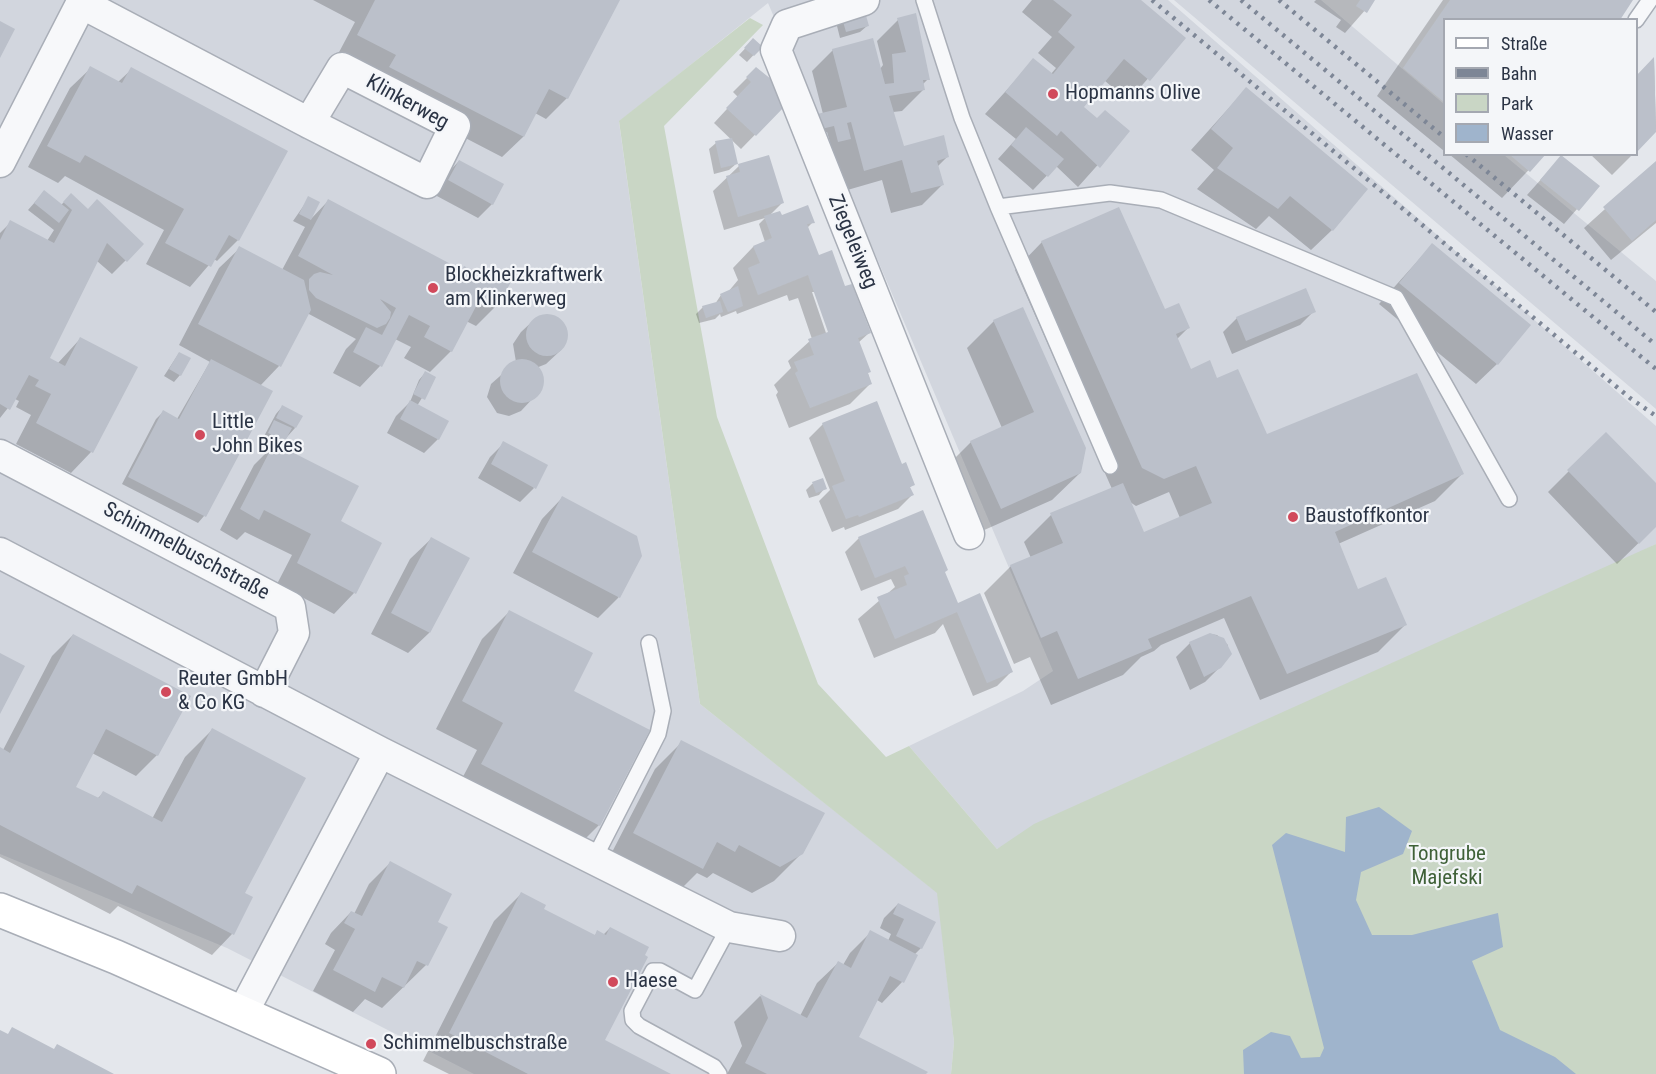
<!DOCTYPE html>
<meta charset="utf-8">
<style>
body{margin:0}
#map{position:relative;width:1656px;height:1074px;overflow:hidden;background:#e4e7ec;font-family:"Roboto Condensed",sans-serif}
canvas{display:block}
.legend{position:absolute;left:1443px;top:18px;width:195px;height:138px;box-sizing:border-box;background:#f4f6f9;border:2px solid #a4a8b1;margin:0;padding:8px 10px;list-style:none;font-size:18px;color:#2b3445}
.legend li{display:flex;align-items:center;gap:12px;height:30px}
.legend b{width:30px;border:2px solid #a4a8b1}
</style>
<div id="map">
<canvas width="1656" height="1074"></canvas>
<ul class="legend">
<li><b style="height:8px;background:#fff"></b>Straße</li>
<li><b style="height:8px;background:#7d8696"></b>Bahn</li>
<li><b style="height:16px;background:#c9d6c5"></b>Park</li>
<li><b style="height:16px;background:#9fb4cc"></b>Wasser</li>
</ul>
</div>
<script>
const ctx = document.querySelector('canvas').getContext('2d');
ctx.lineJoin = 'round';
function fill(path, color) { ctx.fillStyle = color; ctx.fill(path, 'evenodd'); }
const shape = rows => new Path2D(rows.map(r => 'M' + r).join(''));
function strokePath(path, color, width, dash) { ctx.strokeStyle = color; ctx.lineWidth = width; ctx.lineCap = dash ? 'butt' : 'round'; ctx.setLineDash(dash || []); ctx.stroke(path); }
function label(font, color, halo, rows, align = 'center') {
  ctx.font = font + ' "Roboto Condensed",sans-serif'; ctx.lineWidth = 4.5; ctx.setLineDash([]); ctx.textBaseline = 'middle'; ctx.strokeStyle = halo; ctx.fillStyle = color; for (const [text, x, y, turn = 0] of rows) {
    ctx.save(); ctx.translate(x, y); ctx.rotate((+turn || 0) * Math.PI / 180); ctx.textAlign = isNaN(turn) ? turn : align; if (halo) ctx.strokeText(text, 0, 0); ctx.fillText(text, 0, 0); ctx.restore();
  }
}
fill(shape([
 [0,0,1168,0,1656,426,1656,544,1500,625,997,849,909,746,1023,691,1053,671,768,3,619,122,700,704,938,893,954,1042,951,1074,474,1074,227,948,0,854],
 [1174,0,1321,0,1444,104,1444,154,1504,155,1656,281,1656,409]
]), '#d2d6de');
fill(shape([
 [750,18,763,25,664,126,717,417,818,684,886,757,909,746,997,849,1034,824,1656,544,1656,1074,951,1074,954,1042,937,893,700,704,619,121]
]), '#c9d6c5');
fill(shape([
 [1379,807,1412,831,1403,854,1361,872,1356,900,1372,935,1412,935,1498,913,1503,947,1472,961,1500,1030,1555,1057,1576,1074,1244,1074,1243,1050,1271,1032,1290,1036,1301,1058,1320,1057,1324,1048,1272,845,1286,833,1345,852,1346,817]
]), '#9fb4cc');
fill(shape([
 [313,0,618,0,567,98,546,119,535,113,523,137,502,157,369,88,337,56,355,22],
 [1032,0,1138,0,1184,38,1128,101,1104,80,1081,107,1097,120,1128,131,1078,187,1056,166,1033,190,998,159,1016,139,985,114,1034,60,1051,74,1056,68,1038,53,1052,37,1022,12],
 [1316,0,1374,0,1345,33,1336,27,1341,20,1314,2],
 [1443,0,1631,0,1444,20,1444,151,1377,96],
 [843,19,867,26,860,32,840,38,837,26],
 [898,20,928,79,922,85,923,90,902,111,893,112,903,147,947,157,937,167,943,184,922,205,891,213,882,180,844,191,827,132,811,136,823,114,812,71,833,50,880,69,883,65,877,41],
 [753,40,761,47,747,62,739,55],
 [1654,59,1656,129,1636,150],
 [91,68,118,82,132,69,238,240,217,261,214,259,190,287,146,264,164,230,65,176,58,183,28,167,70,88],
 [756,69,784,105,741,149,714,123,738,97,733,92],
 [1246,89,1332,230,1311,250,1269,216,1256,229,1197,189,1214,170,1191,150],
 [716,143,736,164,729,170,714,174,709,149],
 [1449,154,1544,154,1502,198],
 [1590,154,1633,154,1612,175],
 [1561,157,1597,186,1564,224,1527,195],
 [459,161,492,204,478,218,435,195,446,175],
 [1656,163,1656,223,1611,260,1584,228],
 [739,166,782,203,768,217,813,222,807,228,819,257,844,288,869,333,858,343,871,383,850,404,789,428,776,395,778,392,774,385,791,368,788,361,812,339,798,298,789,301,787,295,737,314,736,311,721,317,720,314,715,319,699,323,696,314,703,307,715,304,721,295,728,292,738,280,733,268,753,247,765,242,759,224,765,218,724,230,713,191],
 [812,292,815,292,830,333,826,333],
 [44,192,61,205,71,195,88,211,142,244,112,274,97,261,48,358,58,363,80,339,91,452,71,473,16,444,31,415,16,407,19,401,15,399,0,418,0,233,11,222,47,241,54,230,28,210],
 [309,198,318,202,310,220,328,201,461,271,485,278,493,270,497,305,476,326,466,321,451,351,430,372,404,358,411,347,395,339,380,366,360,387,333,373,346,349,356,339,307,313,279,366,260,386,271,392,204,516,198,523,122,484,156,419,163,412,177,419,210,362,179,345,219,268,240,248,282,270,305,227,293,221],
 [1042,242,1188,328,1176,340,1190,371,1217,380,1266,436,1462,474,1435,501,1338,544,1357,591,1405,625,1378,652,1260,700,1224,618,1161,645,1154,651,1141,657,1123,675,1051,705,1030,657,1014,664,984,593,1011,566,1031,558,1024,542,1051,515,1112,489,1015,270],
 [1169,492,1180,518,1143,534,1130,502,1136,506],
 [1432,245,1497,364,1476,384,1379,304],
 [1314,311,1300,325,1232,354,1223,332,1237,318],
 [549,315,561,321,567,332,561,350,546,364,536,368,540,372,542,385,535,396,521,411,509,416,497,413,487,397,491,384,516,362,513,344,521,332,536,318],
 [994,321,1080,473,1052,500,973,535,944,469,971,442,1002,428,967,348],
 [179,353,180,375,174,382,164,376],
 [425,373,434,378,417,406,438,439,424,453,387,433,396,416,410,402,419,380],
 [282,407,295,428,278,447,339,522,354,593,334,614,277,584,292,555,245,532,237,540,220,530,254,465,274,445,262,440,276,414],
 [823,424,901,466,913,485,909,488,912,495,898,509,845,530,844,527,832,532,819,501,830,490,809,438],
 [1606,434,1656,485,1656,526,1617,564,1548,492],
 [504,443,534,488,520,502,478,478,490,457],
 [822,480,825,488,819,495,809,498,806,490,812,484],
 [562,498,641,556,618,598,598,618,513,573,542,519],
 [859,538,944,573,957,604,1011,672,997,686,973,696,943,624,935,633,874,658,858,619,895,587,891,579,861,591,845,552],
 [431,539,429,633,408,653,371,634,410,559],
 [509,612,569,698,599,825,578,846,455,792,477,750,436,729,482,639],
 [1210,634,1217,635,1228,645,1220,667,1205,682,1190,690,1176,657,1190,643],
 [73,635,157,755,136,776,92,753,74,787,97,799,103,793,152,819,185,757,212,730,232,934,212,955,118,906,110,914,0,857,0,749,3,750,52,656],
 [682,742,802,853,774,881,752,893,713,873,707,878,697,873,675,895,608,860,655,769],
 [390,863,436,923,446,928,426,965,382,1008,365,999,353,1012,313,991,335,950,325,944,331,933,351,912,354,914,369,884],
 [521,894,542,910,594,936,598,932,603,935,610,928,603,1041,667,1074,449,1074,423,1061,494,921],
 [898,904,921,948,914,955,902,982,882,1003,877,1000,857,1037,925,1074,727,1074,742,1046,734,1022,760,996,800,1016,817,983,838,963,843,965,850,953,871,932,888,941,891,934,880,928,884,918]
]), '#0003');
fill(shape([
 [375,0,620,0,568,99,549,89,524,137,389,67,396,55,357,35],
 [1053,0,1141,0,1186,38,1150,81,1124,59,1084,107,1097,118,1105,110,1130,131,1100,168,1061,131,1057,136,1005,92,1033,58,1053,74,1075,47,1058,32,1072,15],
 [1360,0,1375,0,1367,13,1356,6],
 [1450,0,1633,0,1620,20,1444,20,1444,102,1403,68],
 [865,12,869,26,846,32,842,18],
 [916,13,930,80,923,80,925,90,889,96,904,146,944,135,949,157,937,161,944,185,911,193,902,160,864,171,851,122,847,123,851,139,838,142,834,126,817,130,813,115,847,107,832,49,873,38,885,84,894,83,892,54,906,52,897,18],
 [0,21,15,29,0,58],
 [753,38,763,47,754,56,744,48],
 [1654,57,1656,132,1636,153,1636,76],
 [90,66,122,83,131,67,288,151,239,241,229,235,211,267,165,243,184,209,85,155,80,163,47,146],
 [756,67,782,88,776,94,786,105,756,136,726,108,751,82,746,77],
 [1246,87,1368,189,1333,231,1290,196,1278,209,1217,168,1233,148,1211,129],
 [1026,127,1064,159,1048,177,1011,145],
 [732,138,738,164,721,168,715,141],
 [1509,154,1546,154,1530,172],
 [769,155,784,203,738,217,726,176,740,172,738,164],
 [1561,155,1600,186,1579,211,1540,180],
 [459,160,504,184,493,205,448,180],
 [1656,161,1656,220,1632,241,1603,207],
 [44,190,69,210,59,223,34,203],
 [71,193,88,209,97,199,144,244,127,262,107,243,50,358,65,366,80,337,138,367,93,453,36,423,51,394,35,386,39,380,29,375,10,410,0,404,0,240,10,220,54,243,72,210,63,202],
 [308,196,320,202,311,220,299,214],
 [328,199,462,270,464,266,488,278,493,268,513,278,498,306,481,297,452,352,424,337,430,326,409,315,382,367,353,352,366,327,382,335,396,308,380,299,391,312,390,318,386,324,377,328,316,298,309,290,309,279,314,274,320,272,333,275,298,256],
 [808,205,815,223,807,224,819,255,832,250,845,286,852,284,871,333,858,338,871,372,868,373,872,384,810,408,795,373,798,371,794,362,814,355,808,339,828,332,810,281,808,275,758,295,748,268,760,263,753,246,772,238,764,216,780,211,782,215],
 [1119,207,1165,309,1179,303,1190,328,1176,334,1191,369,1210,360,1217,378,1238,369,1267,434,1417,373,1464,474,1335,532,1358,589,1386,577,1407,625,1287,674,1251,596,1148,639,1152,648,1078,679,1057,631,1041,638,1010,565,1063,543,1050,513,1123,483,1144,532,1212,503,1196,466,1164,479,1142,468,1041,241],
 [1432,243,1531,325,1498,365,1399,283],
 [239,246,304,280,311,310,281,367,198,324],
 [738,286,743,306,728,312,720,294],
 [1306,288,1316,312,1246,341,1236,317],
 [720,301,723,312,706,318,702,306],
 [1023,307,1086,448,1081,473,1001,509,970,441,1034,412,993,320],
 '526 335a21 21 0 1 1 42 0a21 21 0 1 1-42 0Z',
 [179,352,191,358,181,376,169,369],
 [211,359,273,391,206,517,128,477,163,410,179,419],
 '500 381a22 22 0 1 1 44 0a22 22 0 1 1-44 0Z',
 [425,371,436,377,425,400,413,394],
 [410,400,449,421,439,440,400,419],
 [877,401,902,464,906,462,915,485,910,487,914,495,859,517,858,515,846,519,832,486,845,481,822,423],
 [282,405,303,416,296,428,276,418],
 [274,420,292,428,285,441,268,433],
 [1606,432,1656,483,1656,527,1639,544,1567,470],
 [503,441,548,465,536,489,491,464],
 [274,443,359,486,341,521,382,543,356,594,297,563,311,534,264,510,259,520,240,509],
 [823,478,827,489,816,493,812,482],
 [562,496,637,536,642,556,620,598,532,552],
 [923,510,948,570,945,572,958,603,980,593,1013,672,987,683,957,612,895,639,877,597,907,585,904,576,909,574,905,566,875,578,858,537],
 [431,537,470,558,430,633,391,613],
 [509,610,593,653,574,691,650,730,600,826,481,764,503,723,462,701],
 [1210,633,1224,638,1232,654,1221,668,1204,677,1189,642],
 [73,634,191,696,158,756,106,729,76,787,99,798,103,791,162,822,212,728,306,778,245,893,253,897,234,935,137,885,132,894,0,825,0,747,10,753],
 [0,653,25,666,0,714],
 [681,740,825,813,803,854,780,867,739,845,735,852,717,842,703,869,633,833],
 [390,861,452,894,438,922,448,927,428,966,417,961,404,988,382,977,375,992,333,970,355,929,344,923,351,911,362,916],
 [521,892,546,905,544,909,595,935,597,930,606,935,610,927,649,947,645,955,648,957,605,1040,671,1074,528,1074,449,1033],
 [898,903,936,922,922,949,896,936,904,919,893,914],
 [870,930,918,955,904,983,890,976,859,1037,928,1072,926,1074,767,1074,745,1063,768,1018,760,994,807,1018,838,961,851,968],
 [12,1027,54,1049,57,1044,114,1074,0,1074,0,1030,8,1034]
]), '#bbc0ca');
const lane = shape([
 [924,0,962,118,998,207,1110,193,1161,200,1396,298,1509,499],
 [1636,20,1650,0],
 [998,207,1110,466],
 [594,859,658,734,663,711,649,643],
 [719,1074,714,1067,639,1026,633,1020,632,1011,653,971,660,971,695,990,729,927]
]);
const street = shape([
 [864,0,787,25,776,50,969,534],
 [81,3,309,123,427,183,455,126,342,68,309,123],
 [0,162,83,0],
 [0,455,290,607,294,633,264,692],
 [0,553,380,752,729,927,780,936],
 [243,1012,380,752]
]);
const secondary = shape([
 [0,910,116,957,379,1074]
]);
strokePath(lane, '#a9aeb7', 18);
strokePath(street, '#a9aeb7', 33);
strokePath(secondary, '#a9aeb7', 36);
strokePath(lane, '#f7f8fa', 15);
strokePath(street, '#f7f8fa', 30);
strokePath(secondary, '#fff', 33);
strokePath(shape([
 [1152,0,1630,398,1656,416],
 [1209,0,1656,369],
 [1241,0,1656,345],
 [1279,0,1444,137],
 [1466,154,1656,312]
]), '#7d8696', 4.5, [3, 6]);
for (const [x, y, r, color] of [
 [1053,94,6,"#d1495b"],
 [433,288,6,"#d1495b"],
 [200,435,6,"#d1495b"],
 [1293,517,6,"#d1495b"],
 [166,692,6,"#d1495b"],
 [613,982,6,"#d1495b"],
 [371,1044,6,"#d1495b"]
]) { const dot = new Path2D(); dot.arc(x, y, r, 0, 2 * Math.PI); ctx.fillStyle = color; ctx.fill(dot); strokePath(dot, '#f4f6f9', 2); }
label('21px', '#2b3445', '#f4f6f9', [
 ["Hopmanns Olive",1065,94],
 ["Blockheizkraftwerk",445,276],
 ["am Klinkerweg",445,300],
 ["Little",212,423],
 ["John Bikes",212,447],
 ["Baustoffkontor",1305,517],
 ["Reuter GmbH",178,680],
 ["& Co KG",178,704],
 ["Haese",625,982],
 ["Schimmelbuschstraße",383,1044]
], 'left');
label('21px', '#2b3445', '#f4f6f9', [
 ["Klinkerweg",407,103,29],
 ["Ziegeleiweg",852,242,68],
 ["Schimmelbuschstraße",186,552,28]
]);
label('21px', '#3f6138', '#f4f6f9', [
 ["Tongrube",1447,855],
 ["Majefski",1447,879]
]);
</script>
